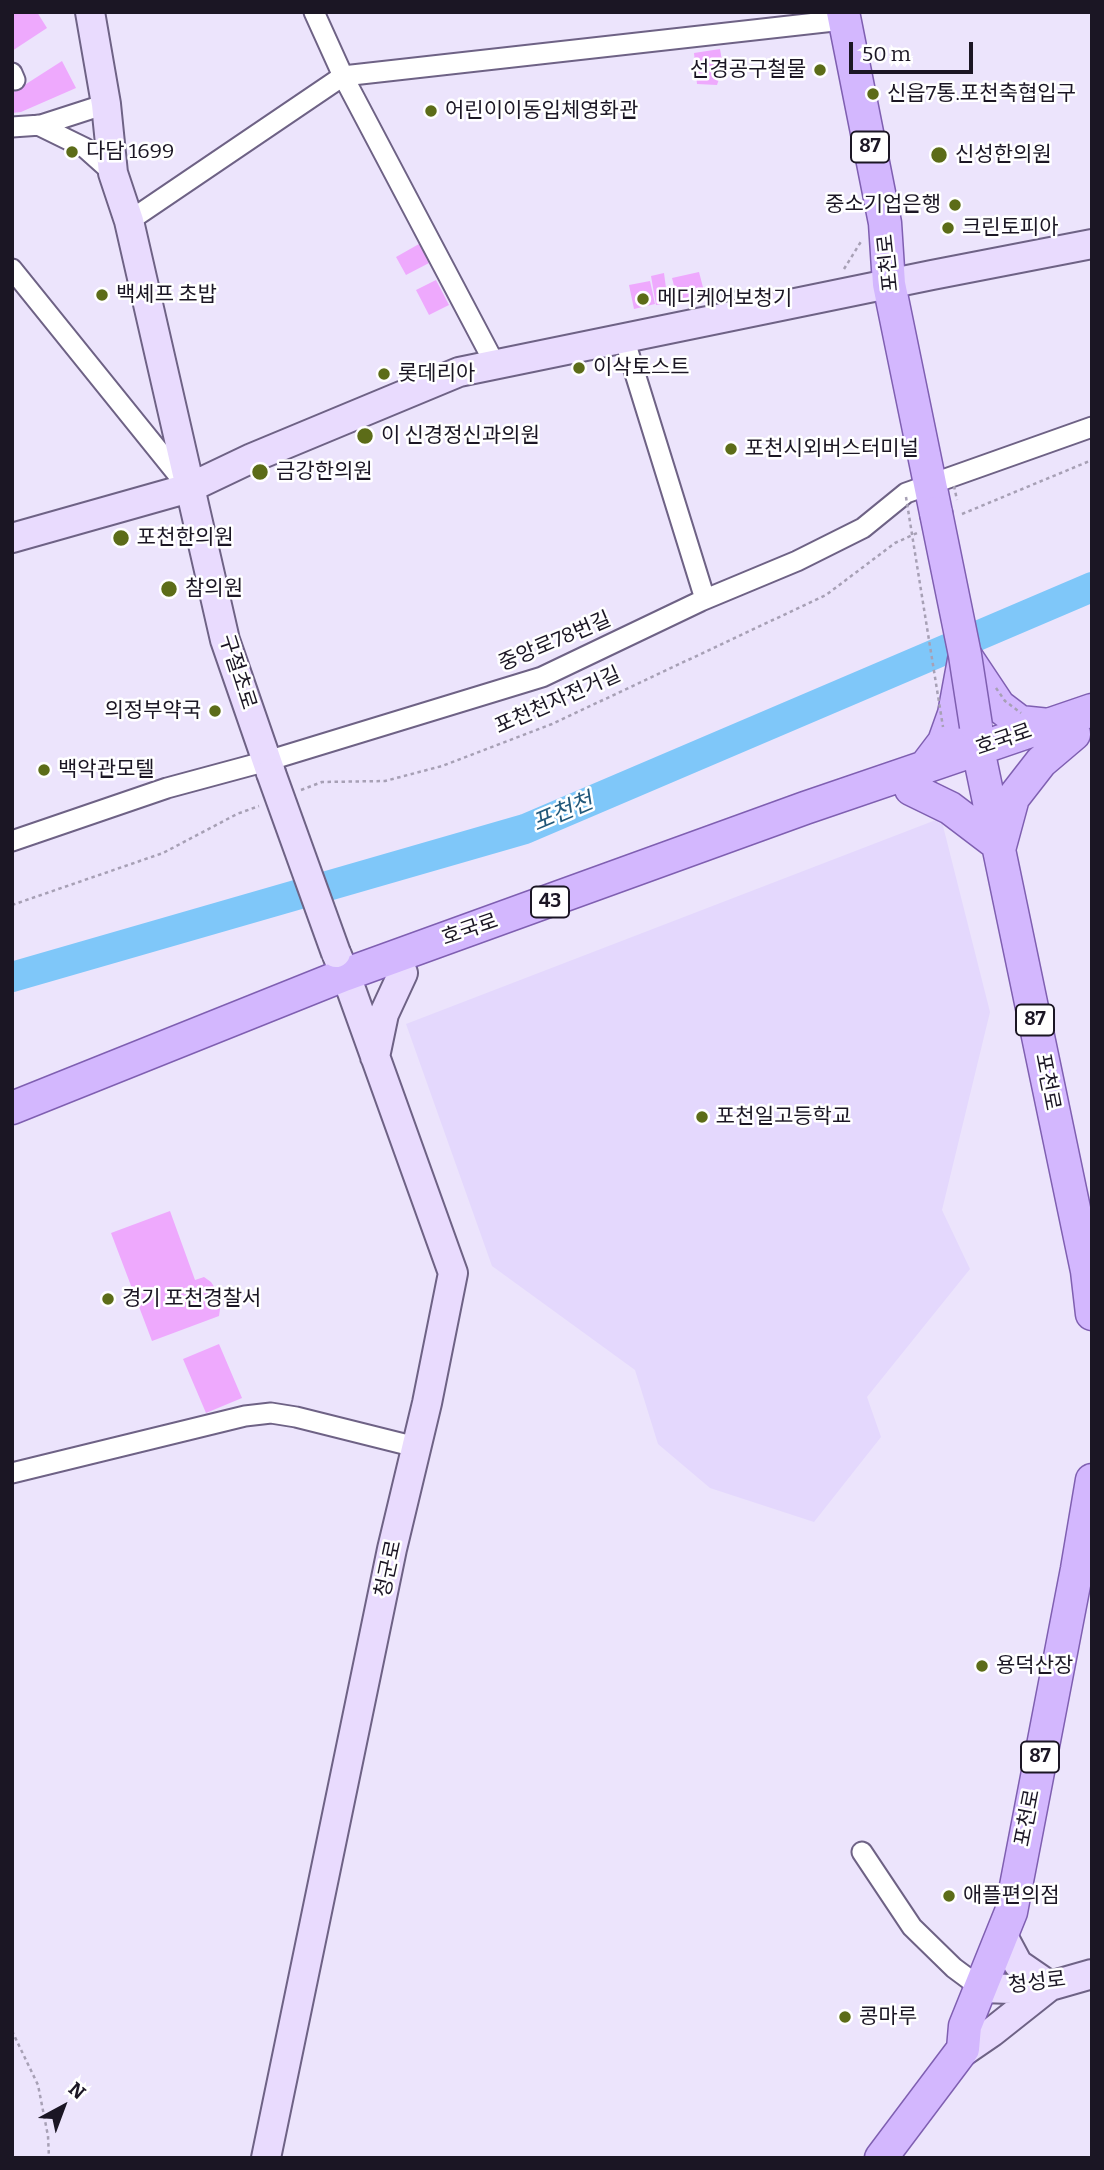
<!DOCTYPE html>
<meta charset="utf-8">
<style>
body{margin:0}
#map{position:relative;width:1104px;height:2170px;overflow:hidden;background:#ece4fc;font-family:Bitter,serif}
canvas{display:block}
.frame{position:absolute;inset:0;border:14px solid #1b1624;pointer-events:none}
.north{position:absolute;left:28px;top:2072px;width:70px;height:70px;-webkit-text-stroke:5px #fff;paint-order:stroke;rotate:41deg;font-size:19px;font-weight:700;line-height:28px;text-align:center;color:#1b1624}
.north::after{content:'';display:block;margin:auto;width:24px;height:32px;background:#1b1624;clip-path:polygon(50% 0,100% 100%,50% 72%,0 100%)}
.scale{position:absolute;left:849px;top:42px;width:124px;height:32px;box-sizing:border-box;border:4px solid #1b1624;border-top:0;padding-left:9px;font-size:21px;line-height:24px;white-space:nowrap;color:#1b1624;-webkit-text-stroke:5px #fff;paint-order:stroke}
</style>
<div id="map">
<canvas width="1104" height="2170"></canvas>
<div class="frame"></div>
<div class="north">N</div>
<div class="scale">50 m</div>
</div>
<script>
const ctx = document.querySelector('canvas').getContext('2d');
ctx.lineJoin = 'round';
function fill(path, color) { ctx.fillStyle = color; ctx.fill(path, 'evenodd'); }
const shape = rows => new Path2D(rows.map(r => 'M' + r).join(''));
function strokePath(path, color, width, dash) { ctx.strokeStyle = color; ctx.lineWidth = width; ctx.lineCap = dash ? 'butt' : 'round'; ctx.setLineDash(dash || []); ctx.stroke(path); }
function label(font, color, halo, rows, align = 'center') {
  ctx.font = font + ' Bitter,"Noto Sans KR",serif'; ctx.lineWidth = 5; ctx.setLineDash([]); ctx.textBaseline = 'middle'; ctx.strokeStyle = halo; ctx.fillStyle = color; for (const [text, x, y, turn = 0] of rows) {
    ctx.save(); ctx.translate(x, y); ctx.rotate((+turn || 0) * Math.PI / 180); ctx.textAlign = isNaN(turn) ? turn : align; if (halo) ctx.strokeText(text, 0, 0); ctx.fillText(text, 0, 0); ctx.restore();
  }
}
fill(shape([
 [941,818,990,1012,942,1210,970,1269,867,1397,881,1437,814,1522,710,1488,658,1444,635,1370,492,1266,406,1024]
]), '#e4d8fd');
strokePath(shape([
 [12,977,525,829,1092,587]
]), '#7fc7f9', 30);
fill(shape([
 [15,12,37,12,47,28,12,51,12,14],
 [720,49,723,67,717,85,697,84,694,53],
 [62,61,76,88,21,112,12,113,12,93],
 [419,244,429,263,406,275,396,257],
 [699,272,705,295,678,301,672,278],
 [664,273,666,288,674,289,677,301,656,305,651,276],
 [436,280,449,305,429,315,416,290],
 [650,281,655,304,634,309,629,285],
 [170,1211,195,1280,204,1277,211,1282,220,1296,220,1309,219,1316,152,1341,111,1233],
 [219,1344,242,1398,206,1413,183,1359]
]), '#eea9fd');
const street = shape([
 [314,12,343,76,496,366],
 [12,73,15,80],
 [38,125,85,148,113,173],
 [12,127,41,125,106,104],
 [129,221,343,76,843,20],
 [12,269,187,486],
 [624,338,705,599],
 [12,841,167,788,267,761,542,677,701,601,797,561,863,528,906,493,1092,427],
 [12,1473,245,1416,271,1413,296,1417,416,1447],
 [862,1852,912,1927,954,1968,981,1988]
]);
const secondary = shape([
 [90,12,106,104,113,173,129,221,225,640,271,773],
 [12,538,189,488,252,458,459,372,932,275,1092,244],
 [375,1057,384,1014,403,973],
 [1003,1936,1018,1964,1050,1986],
 [981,1988,1012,1989,1050,1986,1092,1974],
 [957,2056,992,2032,1050,1986],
 [266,2158,392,1549,427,1403,453,1273,352,992,337,955]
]);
const primary = shape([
 [843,12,885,223,889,284,936,513],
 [965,655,999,706,1020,722,1049,725],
 [976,730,978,749,1087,1271,1092,1314],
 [925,767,944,742,954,714,964,660],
 [911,789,950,808,1000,846,1013,798,1041,762,1074,734],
 [12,1108,344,975,805,808,1092,710],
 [881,2158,963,2049,965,2026,1011,1912,1077,1569,1092,1480]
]);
strokePath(street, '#6e6285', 23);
strokePath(secondary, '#6e6285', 32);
strokePath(primary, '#7f5fb1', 35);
strokePath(shape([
 [844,269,862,240],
 [672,304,741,290],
 [962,514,1092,460],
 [301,790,322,782,385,781,442,766,552,724,826,595,895,543,917,533],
 [12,905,163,853,237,814,259,806],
 [12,2031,38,2085,48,2136,49,2158]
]), '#a7a0b5', 2.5, [3.5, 3.5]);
strokePath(street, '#fff', 19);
strokePath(secondary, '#e9dbfe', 28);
strokePath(primary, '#d3b7fe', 32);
const secondaryBridge = shape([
 [271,773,336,953]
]);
const primaryBridge = shape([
 [936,513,965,655,976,726]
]);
strokePath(secondaryBridge, '#6e6285', 32, []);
strokePath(primaryBridge, '#7f5fb1', 35, []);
strokePath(shape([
 [954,486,957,500],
 [906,497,943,727],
 [996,688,1005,701,1021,713]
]), '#a7a0b5', 2.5, [3.5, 3.5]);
strokePath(secondaryBridge, '#e9dbfe', 28);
strokePath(primaryBridge, '#d3b7fe', 32);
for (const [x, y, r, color] of [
 [820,70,7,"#5c6c18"],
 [873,94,7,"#5c6c18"],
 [431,111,7,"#5c6c18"],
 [72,152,7,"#5c6c18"],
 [939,155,9,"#5c6c18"],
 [955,205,7,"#5c6c18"],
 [948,228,7,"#5c6c18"],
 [102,295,7,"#5c6c18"],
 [643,299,7,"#5c6c18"],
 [579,368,7,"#5c6c18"],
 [384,374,7,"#5c6c18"],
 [365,436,9,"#5c6c18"],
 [731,449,7,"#5c6c18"],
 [260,472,9,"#5c6c18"],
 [121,538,9,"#5c6c18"],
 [169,589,9,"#5c6c18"],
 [215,711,7,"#5c6c18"],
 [44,770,7,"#5c6c18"],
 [702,1117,7,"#5c6c18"],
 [108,1299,7,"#5c6c18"],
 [982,1666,7,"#5c6c18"],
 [949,1896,7,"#5c6c18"],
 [845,2017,7,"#5c6c18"]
]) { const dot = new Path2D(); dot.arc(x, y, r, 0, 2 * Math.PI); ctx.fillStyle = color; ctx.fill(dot); strokePath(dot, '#fff', 2.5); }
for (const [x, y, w] of [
 [870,147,38],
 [550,902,38],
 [1035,1020,38],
 [1040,1757,38]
]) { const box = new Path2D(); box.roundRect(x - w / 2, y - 15.5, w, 31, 5); ctx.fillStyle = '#fff'; ctx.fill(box); strokePath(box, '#1b1624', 2); }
label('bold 19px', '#1b1624', null, [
 ["87",870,147],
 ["43",550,902],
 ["87",1035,1020],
 ["87",1040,1757]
]);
label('21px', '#1b1624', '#fff', [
 ["선경공구철물",806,70,"right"],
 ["신읍7통.포천축협입구",887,94],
 ["어린이이동입체영화관",445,111],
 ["다담 1699",86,152],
 ["신성한의원",955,155],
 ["중소기업은행",941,205,"right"],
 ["크린토피아",962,228],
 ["백셰프 초밥",116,295],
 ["메디케어보청기",657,299],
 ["이삭토스트",593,368],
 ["롯데리아",398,374],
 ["이 신경정신과의원",381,436],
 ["포천시외버스터미널",745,449],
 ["금강한의원",276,472],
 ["포천한의원",137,538],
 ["참의원",185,589],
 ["의정부약국",201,711,"right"],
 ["백악관모텔",58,770],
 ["포천일고등학교",716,1117],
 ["경기 포천경찰서",122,1299],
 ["용덕산장",996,1666],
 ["애플편의점",963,1896],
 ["콩마루",859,2017]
], 'left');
label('21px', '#1b1624', '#fff', [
 ["포천로",889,263,-96],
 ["중앙로78번길",555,642,-23],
 ["구절초로",237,672,72],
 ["포천천자전거길",558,701,-24],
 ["호국로",1004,740,-19],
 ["호국로",470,930,-19],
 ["포천로",1047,1082,79],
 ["청군로",389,1569,-78],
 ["포천로",1028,1818,-79],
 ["청성로",1037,1983,-7]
]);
label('italic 23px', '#22587a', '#fff', [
 ["포천천",563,813,-23]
]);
</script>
